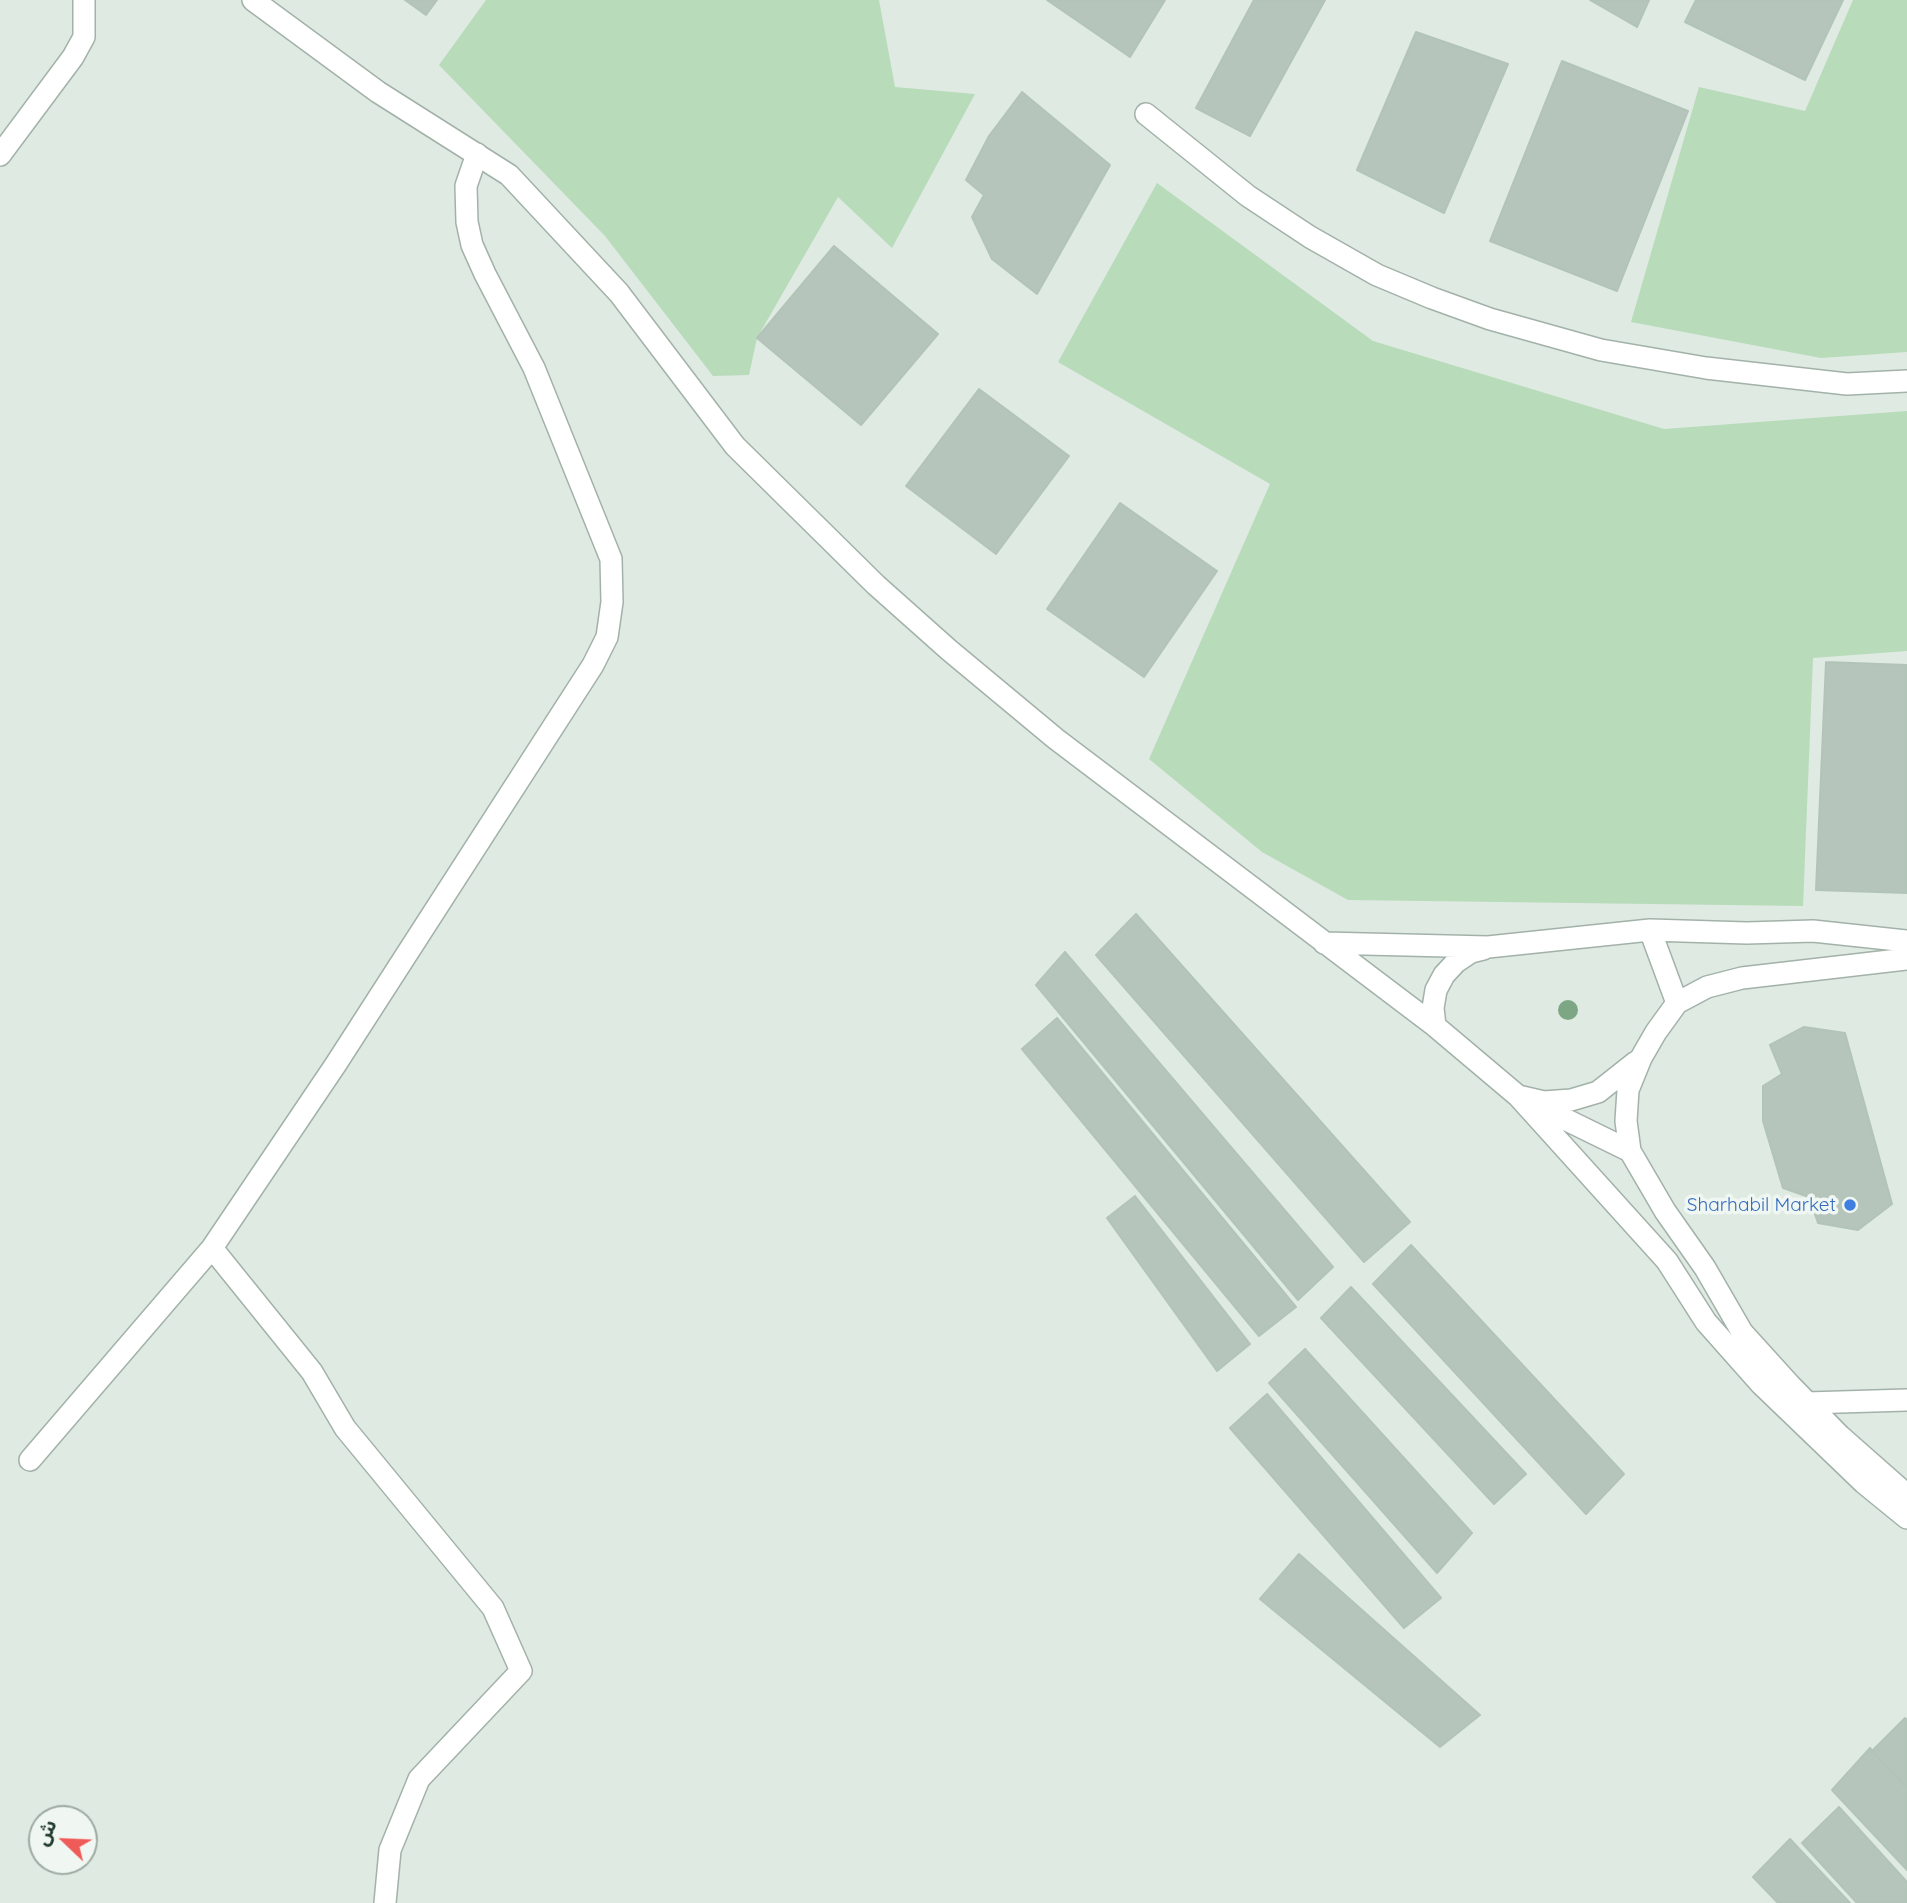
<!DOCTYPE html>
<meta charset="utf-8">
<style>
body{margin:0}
#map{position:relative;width:1907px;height:1903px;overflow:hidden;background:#dfeae3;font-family:Quicksand,"Noto Sans Arabic",sans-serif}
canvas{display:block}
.north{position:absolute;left:28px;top:1805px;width:70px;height:70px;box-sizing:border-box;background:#f0f7f2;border:2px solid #9daba3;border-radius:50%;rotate:293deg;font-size:19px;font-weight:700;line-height:28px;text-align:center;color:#213a2d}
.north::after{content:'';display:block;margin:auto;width:24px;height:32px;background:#ef5b59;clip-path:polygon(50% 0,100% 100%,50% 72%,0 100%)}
</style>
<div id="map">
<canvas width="1907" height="1903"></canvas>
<div class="north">ش</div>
</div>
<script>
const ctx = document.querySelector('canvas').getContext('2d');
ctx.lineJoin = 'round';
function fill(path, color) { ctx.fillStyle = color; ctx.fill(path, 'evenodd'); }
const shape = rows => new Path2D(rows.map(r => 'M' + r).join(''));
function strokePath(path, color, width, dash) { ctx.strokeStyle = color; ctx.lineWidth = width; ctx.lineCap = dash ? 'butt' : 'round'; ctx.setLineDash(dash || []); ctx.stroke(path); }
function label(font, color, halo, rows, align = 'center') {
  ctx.font = font + ' Quicksand,sans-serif'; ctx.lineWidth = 7; ctx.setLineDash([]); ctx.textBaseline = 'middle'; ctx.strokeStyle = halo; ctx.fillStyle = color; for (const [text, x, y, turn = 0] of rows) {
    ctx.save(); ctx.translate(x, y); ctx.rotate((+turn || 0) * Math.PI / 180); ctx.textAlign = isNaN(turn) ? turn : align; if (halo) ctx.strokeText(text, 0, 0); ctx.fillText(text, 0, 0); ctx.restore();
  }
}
fill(shape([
 [486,0,879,0,895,87,975,94,892,248,838,197,757,338,749,375,713,376,605,236,439,65],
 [1853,0,1907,0,1907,352,1821,358,1631,322,1699,87,1805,111],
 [1157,183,1373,341,1664,429,1907,411,1907,651,1813,658,1803,906,1348,900,1262,852,1149,759,1270,484,1058,362]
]), '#b8dbba');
const building = shape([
 [405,0,437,0,426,15,405,0],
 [1047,0,1165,0,1130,57,1047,0],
 [1254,0,1325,0,1250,136,1196,108,1254,0],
 [1590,0,1649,0,1637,27,1590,0],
 [1696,0,1843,0,1805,80,1685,22,1696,0],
 [1416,32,1508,64,1444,213,1357,170,1416,32],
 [1562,61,1688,111,1617,291,1490,241,1562,61],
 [1022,92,1110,165,1037,294,992,259,972,217,984,195,966,180,989,136,1022,92],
 [834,246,938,334,861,425,757,338,834,246],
 [979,389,1069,456,996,554,906,486,979,389],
 [1120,503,1217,571,1144,677,1047,609,1120,503],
 [1826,662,1907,665,1907,893,1816,890,1826,662],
 [1136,914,1410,1222,1364,1262,1096,955,1136,914],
 [1065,952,1333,1267,1298,1300,1036,985,1065,952],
 [1057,1018,1296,1307,1259,1336,1022,1049,1057,1018],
 [1804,1027,1845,1033,1892,1204,1858,1230,1818,1223,1809,1197,1783,1188,1763,1121,1763,1086,1782,1074,1770,1045,1804,1027],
 [1135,1196,1250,1344,1217,1371,1107,1218,1135,1196],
 [1411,1245,1624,1474,1586,1514,1373,1284,1411,1245],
 [1351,1287,1526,1474,1494,1504,1321,1318,1351,1287],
 [1305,1349,1472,1533,1437,1573,1269,1383,1305,1349],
 [1267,1394,1441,1598,1404,1628,1230,1428,1267,1394],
 [1299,1554,1480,1715,1440,1747,1260,1599,1299,1554],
 [1905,1718,1907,1720,1907,1787,1872,1751,1905,1718],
 [1870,1748,1907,1789,1907,1870,1832,1790,1870,1748],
 [1839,1807,1907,1882,1907,1903,1857,1903,1802,1843,1839,1807],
 [1790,1839,1850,1903,1778,1903,1753,1877,1790,1839]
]);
fill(building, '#b5c5bb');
strokePath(building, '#b2c4b8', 2);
const minor = shape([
 [1146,114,1248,196,1310,237,1377,275,1432,298,1490,319,1601,350,1706,368,1847,384,1907,381],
 [0,155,73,57,84,37,84,0],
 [1807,1403,1907,1400],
 [30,1460,212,1248],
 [385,1903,390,1850,419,1779,521,1671,493,1608,345,1428,312,1372,212,1248,336,1064,593,665,607,637,612,602,611,559,534,368,485,274,472,245,467,222,466,186,477,154]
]);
const tertiary = shape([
 [253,0,378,92,509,175,619,293,735,446,876,585,949,650,1056,739,1435,1026,1518,1096,1667,1261,1706,1322,1761,1384,1864,1483,1907,1518],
 [1650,930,1677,1003],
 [1324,943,1488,947,1650,930,1747,933,1813,931,1907,941],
 [1907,959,1742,978,1707,987,1677,1003,1656,1032,1641,1058,1628,1090,1626,1121,1630,1151,1665,1211,1705,1268,1742,1332,1790,1385,1840,1436,1907,1495],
 [1435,1026,1433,1008,1436,990,1444,975,1456,962,1471,952,1483,949],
 [1518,1096,1544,1102,1571,1100,1598,1092,1636,1062],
 [1532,1103,1630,1151]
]);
strokePath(minor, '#a2b2a9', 24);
strokePath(tertiary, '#a2b2a9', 24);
strokePath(minor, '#fff', 21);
strokePath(tertiary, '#fff', 21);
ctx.fillStyle = '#7da784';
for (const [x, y] of [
 [1568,1010]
]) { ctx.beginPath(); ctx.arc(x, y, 10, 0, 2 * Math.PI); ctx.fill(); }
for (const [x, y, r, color] of [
 [1850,1205,7,"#3f7fe0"]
]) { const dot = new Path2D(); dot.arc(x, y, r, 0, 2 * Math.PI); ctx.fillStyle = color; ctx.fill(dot); strokePath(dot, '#f0f7f2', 2.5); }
label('19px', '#366cbe', '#f0f7f2', [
 ["Sharhabil Market",1836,1205]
], 'right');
</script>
